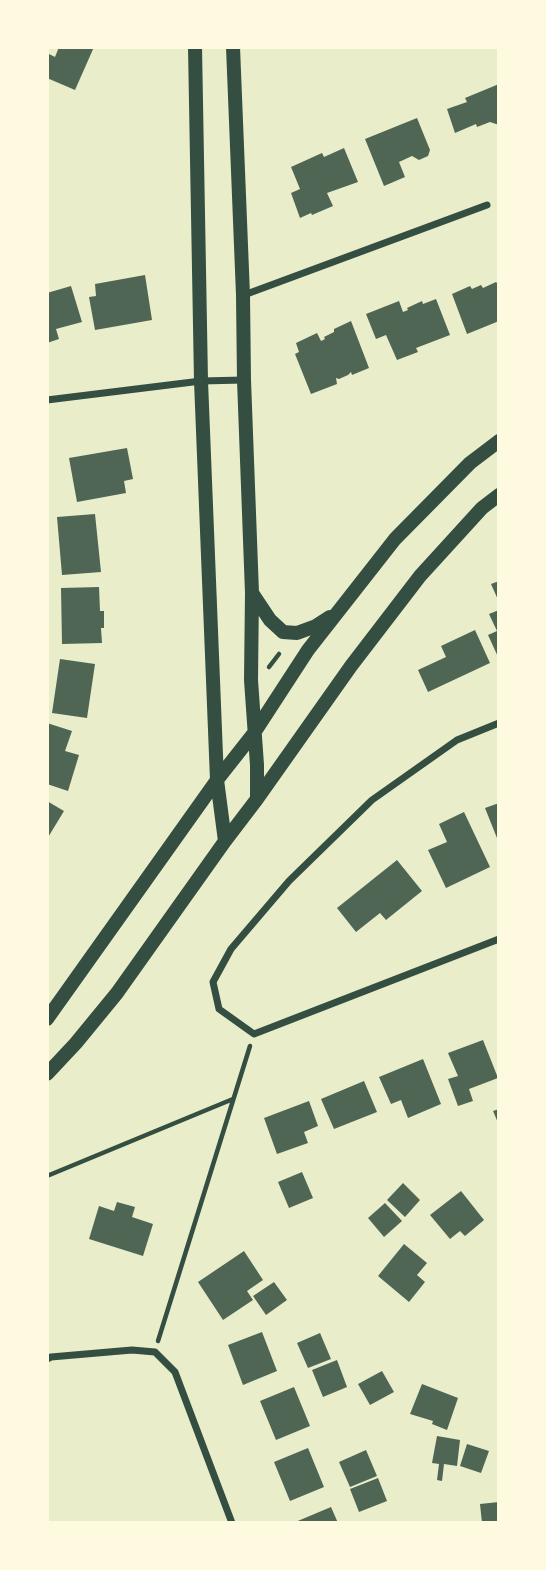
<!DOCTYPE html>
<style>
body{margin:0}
#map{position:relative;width:546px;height:1570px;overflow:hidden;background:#e9edc9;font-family:"Roboto Serif",serif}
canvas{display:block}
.frame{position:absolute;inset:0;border:49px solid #fefae0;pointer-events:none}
</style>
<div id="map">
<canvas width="546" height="1570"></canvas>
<div class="frame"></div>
</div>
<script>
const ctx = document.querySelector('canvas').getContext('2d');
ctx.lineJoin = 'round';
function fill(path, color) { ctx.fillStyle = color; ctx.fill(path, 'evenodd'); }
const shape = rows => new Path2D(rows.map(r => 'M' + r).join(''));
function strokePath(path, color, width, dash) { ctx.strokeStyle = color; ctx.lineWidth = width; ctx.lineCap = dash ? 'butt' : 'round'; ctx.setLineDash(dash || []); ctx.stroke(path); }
fill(shape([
 [59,47,94,47,75,90,47,78,47,53,55,57],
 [499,84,499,125,490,122,477,127,476,124,455,133,447,109,467,102,465,98],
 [417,118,430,150,428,156,419,160,412,156,399,162,405,177,384,186,365,139],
 [344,148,358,182,327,193,333,206,312,215,311,213,300,218,291,193,300,189,291,167,322,153,324,157],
 [145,275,152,320,95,330,89,297,96,296,95,284],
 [496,282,499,285,499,321,467,334,452,294,470,286,472,289,481,285,483,288],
 [71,286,82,322,56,329,59,339,47,343,47,293],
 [436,299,450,335,416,348,418,352,397,360,386,335,376,339,366,314,399,301,403,312,408,310,407,308,422,301,423,304],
 [351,321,369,368,352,375,351,372,348,375,339,379,336,378,337,384,311,394,295,354,299,352,296,343,317,333,321,341,325,339,324,337,334,332,334,329],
 [127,448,133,479,124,481,126,493,77,502,69,458],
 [95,514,101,572,62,575,57,517],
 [499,581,499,602,491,584],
 [99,587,100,611,104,611,104,628,101,628,102,643,62,644,61,588],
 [499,610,499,659,488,635,497,631,489,614],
 [475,630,490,663,428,692,418,670,446,657,441,646],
 [60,659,95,664,87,718,52,713],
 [47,723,72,731,65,751,79,755,68,791,47,784],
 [47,801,64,811,47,839],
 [499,803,499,843,485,808],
 [464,812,490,867,446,888,428,850,447,842,439,824],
 [397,860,422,891,386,920,380,913,356,932,337,908],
 [483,1040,498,1078,469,1089,473,1101,458,1106,448,1079,458,1076,448,1053],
 [423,1059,441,1104,408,1118,401,1100,391,1104,379,1077],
 [364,1081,377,1112,334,1129,321,1099],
 [309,1101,318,1126,304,1132,308,1143,277,1154,264,1118],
 [499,1109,499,1125,493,1111],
 [302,1172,313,1198,289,1208,278,1182],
 [403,1183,420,1200,405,1217,387,1200],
 [461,1191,484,1220,465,1236,460,1231,450,1239,430,1215],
 [117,1202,135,1207,132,1217,153,1224,143,1256,89,1239,99,1206,114,1211],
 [385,1203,402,1221,384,1237,368,1218],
 [404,1244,427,1263,417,1275,425,1282,409,1302,378,1276],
 [244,1251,263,1280,247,1291,253,1300,223,1320,198,1282],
 [274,1282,287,1300,266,1315,253,1296],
 [262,1332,277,1371,243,1385,228,1345],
 [320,1333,331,1359,308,1368,297,1343],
 [337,1360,347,1387,323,1397,312,1370],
 [382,1371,394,1392,370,1405,358,1384],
 [422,1384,458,1398,447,1430,432,1424,433,1421,410,1414],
 [294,1387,310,1426,276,1440,260,1401],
 [437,1436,460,1440,457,1466,444,1464,442,1481,437,1480,439,1464,432,1463],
 [467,1444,489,1451,481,1473,460,1466],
 [308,1448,324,1487,290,1501,274,1462],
 [366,1450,377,1476,350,1487,339,1462],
 [378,1478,387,1501,359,1512,350,1489],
 [499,1502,499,1523,482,1523,480,1504],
 [331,1507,338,1523,293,1523]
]), '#4f6655');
strokePath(shape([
 [269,667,279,654],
 [47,1176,233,1099],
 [158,1341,250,1046]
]), '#344e41', 4.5);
strokePath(shape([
 [244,295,487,205],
 [47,400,201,381,244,380],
 [499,723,457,740,372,800,289,881,231,949,213,982,219,1009,254,1034,499,939],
 [47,1359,51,1357,132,1350,155,1352,175,1372,232,1523]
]), '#344e41', 7);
strokePath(shape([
 [195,47,201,381,217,780,225,841],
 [233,47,243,295,244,380,252,593,251,680,257,765,257,799],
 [252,593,270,620,283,632,297,633,316,626,330,617],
 [47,1019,217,780,254,733,308,650,395,539,470,463,499,441],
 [47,1074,76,1043,117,993,225,841,257,799,351,666,420,576,482,508,499,495]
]), '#344e41', 14);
</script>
